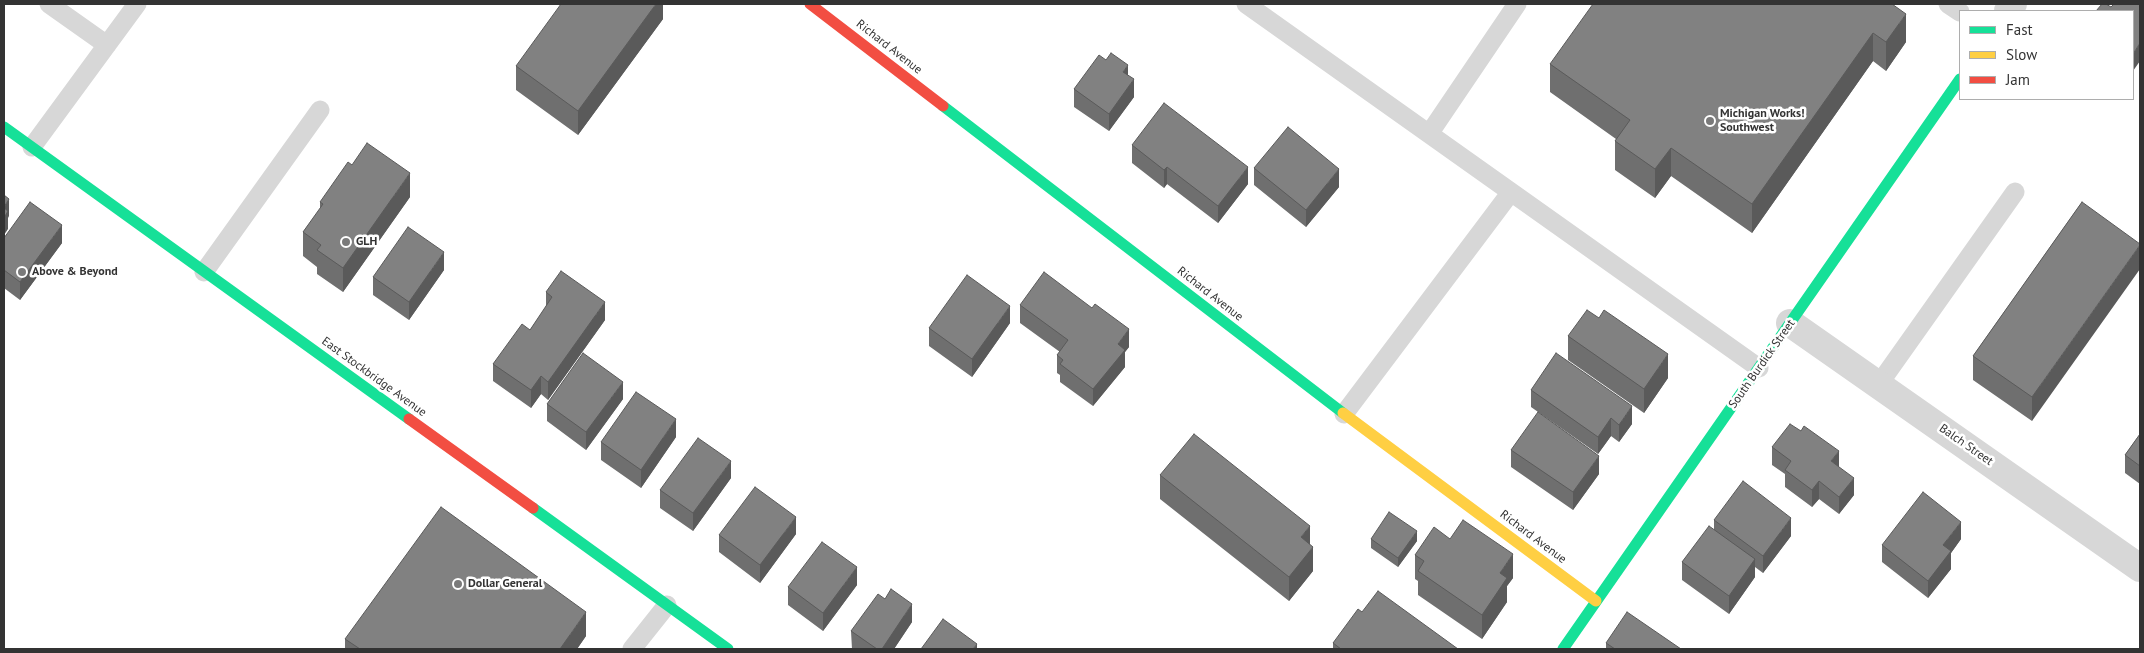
<!DOCTYPE html>
<style>
body{margin:0}
#map{position:relative;width:2144px;height:653px;overflow:hidden;background:#fff;font-family:"PT Sans",sans-serif}
canvas{display:block}
.frame{position:absolute;inset:0;border:5px solid #333;pointer-events:none}
.legend{position:absolute;left:1959px;top:10px;width:175px;height:90px;box-sizing:border-box;background:#fff;border:1px solid #adadad;margin:0;padding:6px 9px;list-style:none;font-size:15px;color:#333}
.legend li{display:flex;align-items:center;gap:10px;height:25px}
.legend b{width:25px;border:1px solid #adadad}
</style>
<div id="map">
<canvas width="2144" height="653"></canvas>
<div class="frame"></div>
<ul class="legend">
<li><b style="height:6px;background:#16e098"></b>Fast</li>
<li><b style="height:6px;background:#ffcf43"></b>Slow</li>
<li><b style="height:6px;background:#f24e42"></b>Jam</li>
</ul>
</div>
<script>
const ctx = document.querySelector('canvas').getContext('2d');
ctx.lineJoin = 'round';
const shape = rows => new Path2D(rows.map(r => 'M' + r).join(''));
function strokePath(path, color, width, dash) { ctx.strokeStyle = color; ctx.lineWidth = width; ctx.lineCap = dash ? 'butt' : 'round'; ctx.setLineDash(dash || []); ctx.stroke(path); }
function fill(path, color) { ctx.fillStyle = color; ctx.fill(path, 'evenodd'); }
function label(font, color, halo, rows, align = 'center') {
  ctx.font = font + ' "PT Sans",sans-serif'; ctx.lineWidth = 5; ctx.setLineDash([]); ctx.textBaseline = 'middle'; ctx.strokeStyle = halo; ctx.fillStyle = color; for (const [text, x, y, turn = 0] of rows) {
    ctx.save(); ctx.translate(x, y); ctx.rotate((+turn || 0) * Math.PI / 180); ctx.textAlign = isNaN(turn) ? turn : align; if (halo) ctx.strokeText(text, 0, 0); ctx.fillText(text, 0, 0); ctx.restore();
  }
}
strokePath(shape([
 [49,4,107,45],
 [1246,4,1759,368],
 [1948,4,1960,12],
 [1429,134,1517,4],
 [32,147,137,4],
 [204,272,320,110],
 [1879,384,2015,192],
 [1344,414,1511,192],
 [632,649,667,605]
]), '#d7d7d7', 19);
strokePath(shape([
 [2008,11,2013,4],
 [1790,323,2140,568]
]), '#d7d7d7', 28);
strokePath(shape([
 [943,106,1343,413],
 [4,127,409,419],
 [533,508,728,649],
 [1563,649,1960,79]
]), '#16e098', 11);
strokePath(shape([
 [1343,413,1596,601]
]), '#ffcf43', 11);
strokePath(shape([
 [810,4,943,106],
 [409,419,533,508]
]), '#f24e42', 11);
fill(shape([
 [663,4,663,19,578,135,516,90,516,66],
 [1892,4,1906,42,1886,71,1873,61,1752,233,1671,176,1655,198,1615,170,1615,141,1616,139,1550,92,1550,64],
 [1128,75,1134,97,1109,131,1074,107,1074,89],
 [1132,145,1248,184,1218,223,1167,184,1164,188,1132,163],
 [1254,168,1339,187,1306,227,1254,185],
 [410,197,343,292,317,274,317,267,303,256,303,232,320,209,320,202],
 [2082,202,2032,421,1973,380,1973,356],
 [4,238,62,243,20,300,4,288],
 [444,270,409,320,373,295,373,277],
 [546,292,605,320,548,400,541,394,531,408,493,381,493,364,530,330,546,307],
 [1020,305,1129,347,1125,352,1125,367,1093,406,1060,382,1060,375,1057,373,1057,355,1060,352,1020,323],
 [1599,318,1668,378,1644,413,1568,360,1568,336],
 [1010,323,972,377,929,346,929,328],
 [1531,390,1632,424,1619,442,1611,436,1598,454,1531,407],
 [623,399,586,450,547,421,547,404],
 [2140,434,2140,484,2125,473,2125,455],
 [676,437,641,488,601,460,601,442],
 [1772,447,1839,467,1854,495,1839,514,1819,499,1812,507,1785,487,1785,474,1772,465],
 [1511,450,1599,474,1573,510,1511,467],
 [1160,475,1310,544,1313,571,1289,601,1160,499],
 [731,478,693,531,660,508,660,490],
 [1714,520,1791,536,1763,573,1755,567,1755,577,1729,614,1682,580,1682,562,1714,530],
 [796,534,760,583,719,552,719,535],
 [1371,539,1417,541,1398,567,1371,548],
 [1450,539,1513,578,1507,586,1507,602,1482,639,1418,595,1418,581,1415,579,1415,555],
 [1961,539,1951,553,1951,569,1928,598,1882,562,1882,545],
 [857,585,823,631,788,605,788,587],
 [885,599,912,622,894,649,852,649,851,631],
 [1362,612,1458,649,1333,649,1333,643],
 [586,636,577,649,345,649,345,639],
 [1606,643,1681,649,1606,649]
]), '#6f6f6f');
fill(shape([
 [656,4,663,4,663,19,578,135,578,111],
 [1906,14,1906,42,1886,71,1886,42],
 [1873,33,1873,61,1752,233,1752,204],
 [2140,43,2140,61,2133,71,2133,54],
 [1128,65,1128,82,1123,72],
 [1134,79,1134,97,1109,131,1109,114],
 [1671,148,1671,176,1655,198,1655,169],
 [1167,167,1167,184,1164,188,1164,170],
 [1248,167,1248,184,1218,223,1218,206],
 [1339,169,1339,187,1306,227,1306,210],
 [410,173,410,197,343,292,343,268],
 [9,199,9,216,8,218,8,229,4,235,4,207],
 [62,225,62,243,20,300,20,282],
 [2140,245,2140,269,2032,421,2032,397],
 [444,252,444,270,409,320,409,302],
 [605,302,605,320,548,400,548,382],
 [1010,306,1010,323,972,377,972,359],
 [1129,329,1129,347,1125,352,1125,367,1093,406,1093,389,1118,344],
 [1668,354,1668,378,1644,413,1644,389],
 [541,376,541,394,531,408,531,390],
 [623,382,623,399,586,450,586,432],
 [1632,406,1632,424,1619,442,1619,425],
 [1611,418,1611,436,1598,454,1598,437],
 [676,419,676,437,641,488,641,470],
 [1839,451,1839,468,1831,461],
 [1599,456,1599,474,1573,510,1573,492],
 [731,461,731,478,693,531,693,513],
 [1854,478,1854,495,1839,514,1839,497],
 [1819,481,1819,499,1812,507,1812,490],
 [796,517,796,534,760,583,760,565],
 [1791,518,1791,536,1763,573,1763,556],
 [1961,522,1961,539,1951,553,1951,569,1928,598,1928,581,1943,545],
 [1310,526,1310,550,1301,537],
 [1417,531,1417,541,1398,567,1398,558],
 [1313,547,1313,571,1289,601,1289,577],
 [1513,554,1513,578,1507,586,1507,602,1482,639,1482,615,1500,573],
 [1755,559,1755,577,1729,614,1729,596],
 [857,567,857,585,823,631,823,613],
 [912,604,912,622,894,649,882,649],
 [586,612,586,636,577,649,560,649],
 [977,644,977,649,973,649]
]), '#5a5a5a');
const building = shape([
 [561,4,656,4,578,111,516,66,561,4],
 [1593,4,1892,4,1906,14,1886,42,1873,33,1752,204,1671,148,1655,169,1615,141,1630,120,1550,64,1593,4],
 [2102,4,2106,4,2111,7,2114,4,2140,4,2140,43,2133,54,2133,11,2096,11,2102,4],
 [1111,53,1128,65,1123,72,1134,79,1109,114,1074,89,1099,55,1106,60,1111,53],
 [1164,103,1248,167,1218,206,1167,167,1164,170,1132,145,1164,103],
 [1288,127,1339,169,1306,210,1254,168,1288,127],
 [367,143,410,173,343,268,317,250,321,245,303,232,323,204,320,202,348,162,352,165,367,143],
 [4,195,9,199,4,207,4,195],
 [30,202,62,225,20,282,4,270,4,238,30,202],
 [2082,202,2140,244,2140,245,2032,397,1973,356,2082,202],
 [4,208,8,211,4,218,4,208],
 [408,227,444,252,409,302,373,277,408,227],
 [561,271,605,302,548,382,541,376,531,390,493,364,522,324,530,330,552,297,546,292,561,271],
 [1044,272,1092,308,1095,304,1129,329,1118,344,1125,350,1093,389,1060,364,1063,360,1057,355,1068,340,1020,305,1044,272],
 [967,275,1010,306,972,359,929,328,967,275],
 [1587,310,1599,318,1604,310,1668,354,1644,389,1568,336,1587,310],
 [583,353,623,382,586,432,547,404,583,353],
 [1556,353,1632,406,1619,425,1611,418,1598,437,1531,390,1556,353],
 [636,392,676,419,641,470,601,442,636,392],
 [1538,412,1599,456,1573,492,1511,450,1538,412],
 [1790,424,1801,431,1804,426,1839,451,1831,461,1854,478,1839,497,1819,481,1812,490,1785,470,1791,461,1772,447,1790,424],
 [1194,434,1310,526,1301,537,1313,547,1289,577,1160,475,1194,434],
 [2140,434,2140,466,2125,455,2140,434],
 [698,438,731,461,693,513,660,490,698,438],
 [1743,481,1791,518,1763,556,1714,520,1743,481],
 [755,487,796,517,760,565,719,535,755,487],
 [1923,492,1961,522,1943,545,1951,551,1928,581,1882,545,1923,492],
 [441,507,586,612,560,649,360,649,345,639,441,507],
 [1389,512,1417,531,1398,558,1371,539,1389,512],
 [1463,520,1513,554,1500,573,1507,578,1482,615,1418,571,1424,561,1415,555,1434,527,1450,539,1463,520],
 [1709,526,1755,559,1729,596,1682,562,1709,526],
 [822,542,857,567,823,613,788,587,822,542],
 [891,589,912,604,882,649,877,649,851,631,878,594,885,599,891,589],
 [1378,591,1458,649,1341,649,1333,643,1358,609,1362,612,1378,591],
 [1627,612,1681,649,1615,649,1606,643,1627,612],
 [943,619,977,644,973,649,921,649,943,619]
]);
fill(building, '#818181');
strokePath(building, '#5a5a5a', 1);
for (const [x, y, r, color] of [
 [1710,121,5,"#7a7a7a"],
 [346,242,5,"#7a7a7a"],
 [22,272,5,"#7a7a7a"],
 [458,584,5,"#7a7a7a"]
]) { const dot = new Path2D(); dot.arc(x, y, r, 0, 2 * Math.PI); ctx.fillStyle = color; ctx.fill(dot); strokePath(dot, '#fff', 2); }
label('12px', '#333', '#fff', [
 ["Richard Avenue",889,47,38],
 ["Richard Avenue",1210,294,38],
 ["South Burdick Street",1762,364,-55],
 ["East Stockbridge Avenue",374,377,36],
 ["Balch Street",1966,445,35],
 ["Richard Avenue",1533,537,37]
]);
label('bold 12px', '#333', '#fff', [
 ["Michigan Works!",1720,114],
 ["Southwest",1720,128],
 ["GLH",356,242],
 ["Above & Beyond",32,272],
 ["Dollar General",468,584]
], 'left');
</script>
